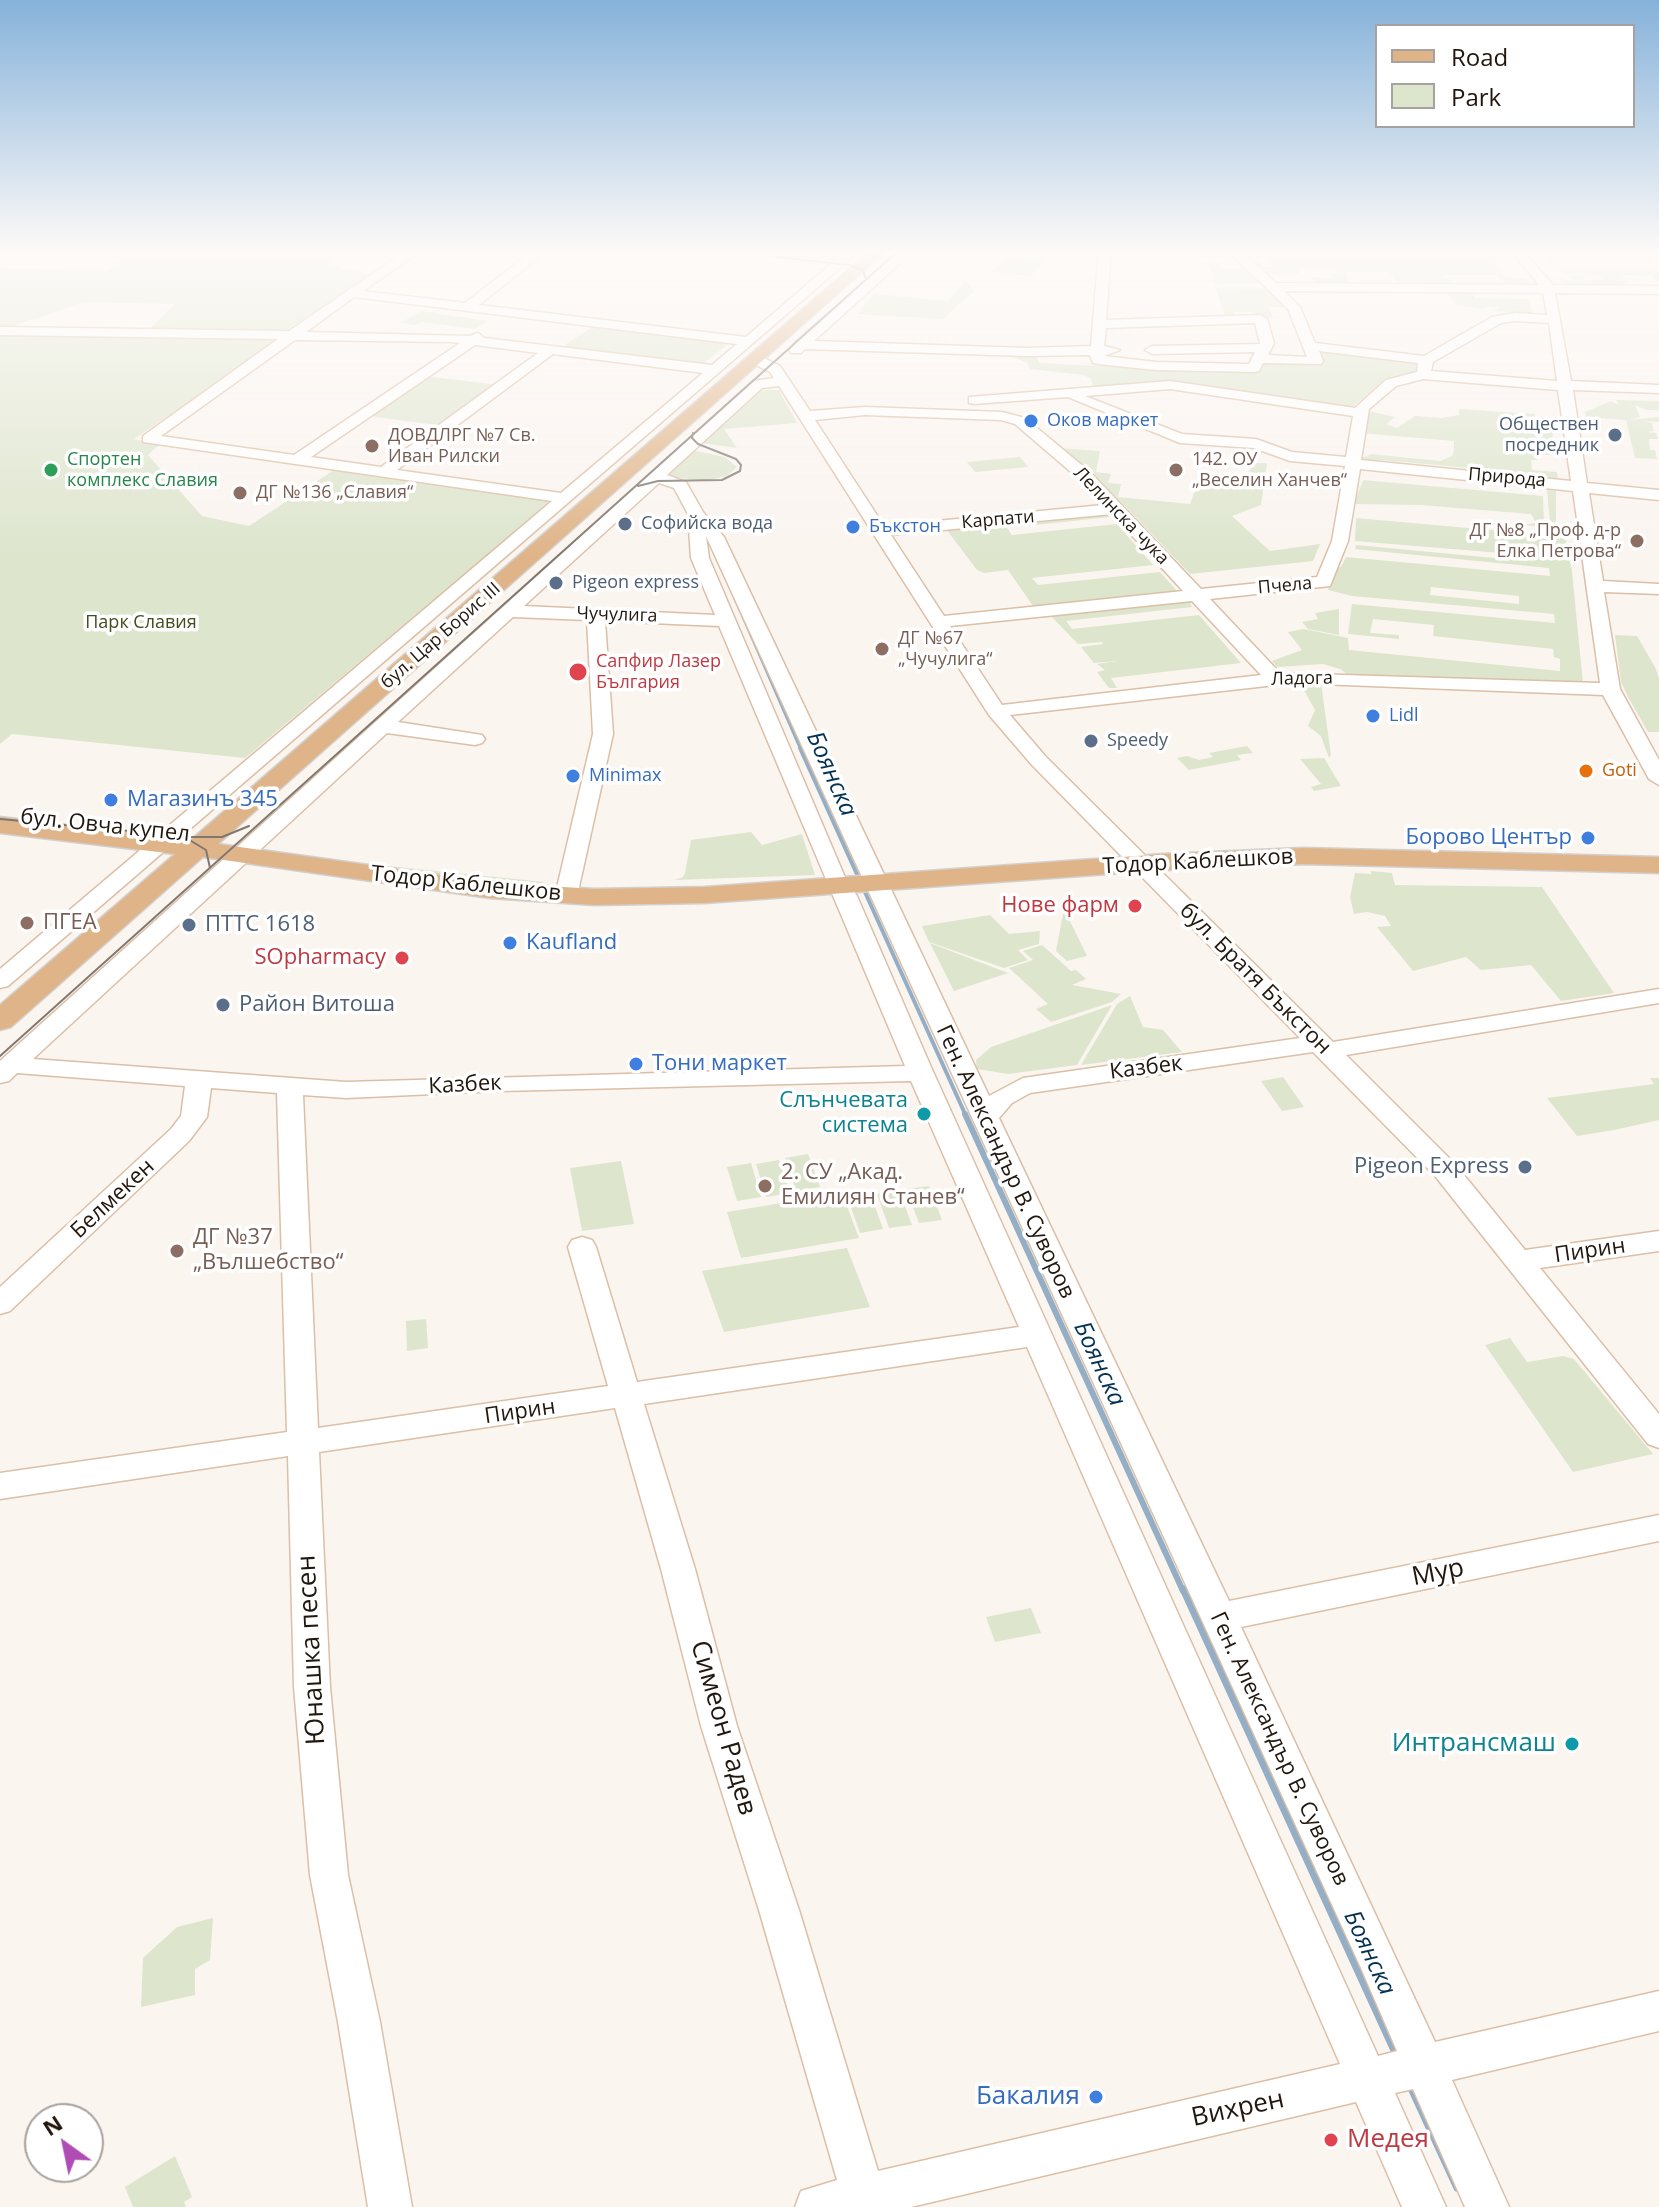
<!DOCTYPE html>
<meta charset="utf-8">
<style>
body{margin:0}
#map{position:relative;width:1659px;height:2207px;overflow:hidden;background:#fbf5f0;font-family:"Open Sans",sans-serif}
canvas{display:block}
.legend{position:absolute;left:1375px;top:24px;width:260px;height:104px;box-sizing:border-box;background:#fff;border:2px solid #a6a29f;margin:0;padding:10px 14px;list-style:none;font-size:24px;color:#21170e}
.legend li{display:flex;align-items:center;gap:16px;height:40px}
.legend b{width:40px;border:2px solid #a6a29f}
.north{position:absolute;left:24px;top:2103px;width:80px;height:80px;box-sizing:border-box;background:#fff;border:2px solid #a6a29f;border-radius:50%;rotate:327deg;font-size:22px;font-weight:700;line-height:32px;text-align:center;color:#21170e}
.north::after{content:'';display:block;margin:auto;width:28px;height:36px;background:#af4db4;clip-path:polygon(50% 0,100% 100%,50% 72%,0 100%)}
</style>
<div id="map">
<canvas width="1659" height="2207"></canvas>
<ul class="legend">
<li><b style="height:10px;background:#dfb488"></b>Road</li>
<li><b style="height:22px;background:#dde5cd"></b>Park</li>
</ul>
<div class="north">N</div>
</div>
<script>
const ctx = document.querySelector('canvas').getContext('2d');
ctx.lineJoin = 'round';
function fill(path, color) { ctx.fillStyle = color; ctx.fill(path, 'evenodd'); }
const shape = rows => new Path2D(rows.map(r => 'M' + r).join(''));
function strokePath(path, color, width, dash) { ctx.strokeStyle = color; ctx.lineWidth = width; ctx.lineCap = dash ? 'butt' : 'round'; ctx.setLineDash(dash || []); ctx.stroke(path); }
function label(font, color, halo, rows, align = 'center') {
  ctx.font = font + ' "Open Sans",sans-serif'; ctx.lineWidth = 7; ctx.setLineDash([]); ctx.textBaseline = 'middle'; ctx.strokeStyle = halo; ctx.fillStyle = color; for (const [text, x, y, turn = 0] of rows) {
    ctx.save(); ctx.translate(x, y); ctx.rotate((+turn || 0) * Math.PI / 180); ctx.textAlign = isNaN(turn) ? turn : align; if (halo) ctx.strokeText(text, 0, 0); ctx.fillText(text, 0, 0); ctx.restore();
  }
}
fill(shape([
 [131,249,362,249,352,251,331,263,340,268,372,274,282,333,147,331,175,304,84,302,16,325,11,330,0,330,0,268,107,271],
 [1545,250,1642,252,1652,263,1549,263,1546,258,1559,257],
 [1259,251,1390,252,1394,257,1422,258,1419,252,1497,252,1505,260,1494,261,1505,277,1527,279,1531,285,1505,284,1496,275,1445,275,1443,277,1454,282,1496,282,1500,286,1402,286,1388,272,1346,272,1350,285,1315,285,1312,277,1332,278,1331,273,1338,273,1336,268,1298,268,1300,273,1264,274,1249,260,1256,260,1264,267,1274,267],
 [1008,257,1045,261,1030,276,992,272],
 [1206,262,1216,262,1224,269,1245,268,1260,283,1215,284,1215,276],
 [1551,265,1560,270,1659,270,1659,283,1652,276,1622,275,1631,288,1563,284,1557,276,1565,280,1576,280,1571,276,1583,276,1586,280,1604,279,1597,274,1563,273],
 [966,281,974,291,943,319,857,314,874,294,948,301],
 [1216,288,1270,289,1288,307,1269,307,1273,318,1257,318,1252,312,1234,312,1235,318,1225,317],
 [1528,290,1525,294,1472,294,1475,298,1529,299,1533,314,1494,311,1499,308,1488,306,1482,309,1456,305,1446,291],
 [421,311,437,313,434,316,438,314,488,321,475,329,422,322,417,325,401,323],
 [595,325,731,342,700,366,560,348],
 [0,333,276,339,213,386,134,439,159,445,148,455,202,516,249,526,334,470,551,501,245,758,12,734,0,744],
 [1317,349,1417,360,1418,368,1416,373,1388,380,1351,408,1165,383,1094,390,1091,379,1084,375,1030,369,1027,363,1016,358,1003,356,1005,352,1033,354,1040,363,1226,372,1257,370,1266,360,1282,361,1284,365,1293,365,1292,361,1319,362],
 [425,376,499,385,444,426,368,416],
 [761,390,779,390,797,423,724,429,737,448,701,443],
 [1616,400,1659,401,1659,410,1646,410,1635,405,1640,417,1630,420,1659,417,1659,422,1644,421,1652,423,1654,431,1647,432,1656,433,1658,439,1649,439,1650,450,1655,450,1657,459,1635,458,1626,420,1586,417,1585,412,1611,401,1619,405],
 [1459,409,1535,414,1535,417,1553,426,1552,455,1536,454,1537,460,1531,460,1532,470,1557,472,1558,479,1536,477,1536,474,1380,460,1379,465,1361,463,1362,458,1371,454,1440,461,1452,456,1454,450,1454,441,1360,433,1365,410,1395,417,1386,424,1397,428,1415,416,1442,418,1459,415],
 [1060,448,1100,451,1096,472,1111,474,1108,483,1121,484,1118,497,1190,504,1196,488,1211,489,1212,484,1246,485,1252,463,1267,463,1261,505,1232,516,1270,551,1320,544,1313,561,1190,574,1124,505],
 [692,450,725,457,737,467,727,476,705,481,666,476],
 [1020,457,1028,467,975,472,967,462],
 [1363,480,1543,496,1544,523,1550,523,1547,490,1556,491,1556,524,1565,537,1572,571,1583,684,1351,677,1340,669,1323,664,1277,667,1272,661,1302,650,1288,632,1304,629,1348,638,1349,650,1560,671,1560,659,1554,657,1553,649,1433,636,1434,625,1373,619,1370,633,1399,635,1399,639,1348,634,1352,604,1555,623,1554,614,1352,596,1328,590,1332,567,1341,567,1346,557,1550,576,1549,568,1355,549,1356,545,1526,561,1533,559,1525,555,1355,541,1356,518,1547,535,1546,527,1522,525,1536,523,1531,514,1421,505,1354,504],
 [1431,587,1519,596,1519,604,1430,595],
 [1107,512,1111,517,1007,528,1012,535,1117,524,1153,565,1032,578,1038,585,1160,572,1178,592,1033,606,1008,570,984,573,977,570,946,529],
 [1188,599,1192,607,1066,621,1072,629,1199,615,1241,663,1111,678,1117,688,1109,688,1097,672,1105,670,1097,664,1118,661,1094,663,1081,647,1103,644,1102,642,1078,644,1048,613],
 [1339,609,1339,635,1308,629,1302,622,1318,619,1315,613],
 [1615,635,1637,636,1655,667,1659,678,1659,732,1648,732,1628,697,1621,682],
 [1300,683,1321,683,1331,755,1329,758,1321,736,1308,726,1315,710],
 [1247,746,1253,753,1237,755,1241,760,1189,770,1177,758,1187,756,1199,760,1213,757,1209,753],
 [1324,758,1341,786,1314,791,1311,787,1321,784,1300,759],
 [751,832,762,845,802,834,815,875,674,880,683,877,685,873,691,840],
 [260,853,544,882,546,884,526,885,401,874],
 [1371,871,1392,873,1395,885,1542,887,1614,993,1561,1001,1531,965,1481,970,1466,957,1413,971,1377,927,1391,926,1385,916,1367,912,1354,914,1350,897,1355,873,1371,874],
 [1064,909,1087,956,1067,961,1056,951],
 [990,915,1009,934,1040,931,1039,944,1018,950,1028,960,1004,968,929,942,922,926],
 [930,943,1008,973,954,991],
 [1042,945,1071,971,1076,970,1086,979,1072,985,1121,994,1112,1002,1051,1022,1036,1009,1048,1004,1009,968,1033,960,1023,951],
 [1130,996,1143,1027,1163,1030,1182,1052,1081,1065,1117,1004],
 [1112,1005,1077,1065,1008,1074,977,1069,976,1060,991,1047],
 [1283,1077,1304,1107,1282,1111,1261,1081],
 [1650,1078,1659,1078,1659,1120,1614,1130,1577,1136,1547,1098,1654,1084],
 [808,1154,820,1187,796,1191,785,1158],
 [779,1160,790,1193,766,1197,756,1164],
 [621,1161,634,1224,582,1231,570,1168],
 [751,1163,761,1197,737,1201,727,1167],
 [929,1186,942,1220,919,1223,906,1189],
 [899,1191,912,1225,889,1228,877,1194],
 [842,1193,859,1238,741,1258,727,1212],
 [871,1195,883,1229,860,1233,848,1199],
 [847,1248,870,1307,724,1332,702,1271],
 [426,1319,428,1348,407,1351,406,1321],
 [1510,1338,1527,1362,1563,1356,1574,1359,1653,1454,1573,1472,1485,1345],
 [1031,1608,1041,1633,995,1642,986,1617],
 [213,1918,210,1960,195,1969,195,1995,141,2007,143,1958,177,1927],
 [175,2156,192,2197,184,2202,186,2207,133,2207,125,2187]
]), '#dde5cd');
strokePath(shape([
 [730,587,801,750]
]), '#94aec6', 3);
strokePath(shape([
 [800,748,966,1116]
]), '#94aec6', 4);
strokePath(shape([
 [965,1114,1183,1591]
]), '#94aec6', 6);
strokePath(shape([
 [1183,1589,1397,2057],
 [1409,2084,1457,2188]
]), '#94aec6', 7);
const minor = shape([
 [409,249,424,249,363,291,465,303,535,249,549,249,479,305,746,337,848,249,862,249,8,986,0,988,0,969,552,501,143,442,143,436,278,339,0,335,0,327,289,331,409,249],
 [354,297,737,344,712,365,484,338,478,333,470,336,306,332,354,297],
 [295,340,451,342,460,343,294,455,161,436,295,340],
 [475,345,538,353,381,467,311,457,475,345],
 [553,354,703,373,561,493,397,470,553,354],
 [902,249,916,249,814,341,1027,348,1091,346,1099,249,1111,249,1106,320,1260,315,1267,319,1274,343,1268,355,1307,357,1288,309,1226,249,1239,249,1276,283,1539,285,1510,249,1659,249,1659,254,1525,253,1553,285,1659,286,1659,294,1555,293,1571,381,1659,385,1659,393,1573,390,1587,483,1659,490,1659,500,1589,493,1603,581,1659,584,1659,594,1604,592,1620,689,1659,760,1659,785,1649,779,1603,695,1293,683,1010,715,1046,757,1333,1042,1659,989,1659,1003,1346,1055,1455,1164,1525,1250,1659,1231,1659,1251,1540,1268,1659,1414,1659,1448,1648,1444,1435,1176,1313,1052,1030,1093,1012,1103,999,1118,1229,1601,1659,1515,1659,1541,1241,1627,1435,2042,1659,1991,1659,2031,1452,2080,1509,2207,1465,2207,1413,2089,1395,2093,1446,2207,1402,2207,1356,2102,911,2207,795,2207,801,2191,837,2180,759,1910,701,1726,661,1569,615,1408,319,1452,330,1687,348,1875,380,2022,412,2207,368,2207,338,2022,310,1875,294,1687,288,1456,0,1499,0,1473,287,1432,277,1093,211,1088,207,1117,189,1141,10,1311,0,1314,0,1287,171,1129,181,1116,185,1086,17,1073,9,1081,0,1083,0,1061,753,381,774,378,770,372,750,362,750,356,760,356,780,366,810,411,865,407,1002,412,1025,418,1090,472,1201,589,1317,577,1332,541,1345,466,1290,461,1254,448,1180,443,1068,397,974,404,969,403,969,397,1170,381,1355,408,1386,380,1417,372,1418,363,1319,351,1323,361,1321,364,1263,363,1259,371,1254,372,1156,370,1098,364,1093,363,1090,355,1027,356,805,349,801,353,791,353,789,350,796,342,902,249],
 [1284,291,1543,293,1547,315,1515,313,1492,317,1424,356,1315,343,1300,307,1284,291],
 [1515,321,1549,323,1557,381,1431,371,1433,362,1501,323,1515,321],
 [1255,323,1260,344,1152,346,1145,350,1152,354,1255,352,1249,364,1156,362,1104,356,1120,350,1104,346,1106,328,1255,323],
 [1423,379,1558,390,1571,481,1361,460,1369,409,1396,386,1423,379],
 [779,386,989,715,1032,765,1300,1038,1023,1078,989,1096,724,537,703,512,686,482,667,475,762,388,779,386],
 [1170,389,1353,416,1346,457,1292,452,1256,439,1182,434,1085,396,1170,389],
 [865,415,1001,420,1015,424,1078,478,1103,505,884,526,815,420,865,415],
 [1360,469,1573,491,1600,683,1280,673,1210,599,1330,586,1348,541,1360,469],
 [659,483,674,488,688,514,691,558,715,615,524,606,659,483],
 [1112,514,1183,591,944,616,891,535,1112,514],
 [706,536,1361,1968,1397,2051,1378,2056,931,1067,857,896,844,875,709,558,706,536],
 [1192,601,1261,675,1002,705,950,626,1192,601],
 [513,617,587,620,593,734,555,896,558,901,574,901,577,896,613,734,605,621,719,626,905,1066,346,1082,33,1059,387,733,475,745,482,743,485,739,482,735,398,722,513,617],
 [911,1081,1019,1327,637,1382,596,1247,592,1240,582,1237,572,1240,568,1247,608,1386,318,1428,303,1095,346,1098,501,1091,911,1081],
 [1027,1347,1340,2064,878,2171,799,1910,737,1726,695,1569,644,1404,1027,1347]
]);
const major = shape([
 [872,249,888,249,218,844,490,882,594,889,705,887,1164,854,1303,848,1659,857,1659,873,1303,864,1164,870,705,903,594,905,490,898,203,857,11,1027,0,1030,0,1005,175,854,0,833,0,817,191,840,872,249]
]);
strokePath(minor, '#dbbfa6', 3);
strokePath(major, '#d3d1cf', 3);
fill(minor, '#fff');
fill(major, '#dfb488');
strokePath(shape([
 [776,257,848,265,863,270,865,277],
 [638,486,658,481,722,480,740,471,741,465,736,459,698,444,692,438,693,433],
 [0,819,183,836,206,850,210,868],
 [188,837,222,837,249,826],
 [0,1056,900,249]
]), '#807870', 2);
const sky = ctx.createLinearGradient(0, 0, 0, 558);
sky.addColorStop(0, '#86b2da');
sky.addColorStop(0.45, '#fdfaf8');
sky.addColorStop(1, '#fdfaf800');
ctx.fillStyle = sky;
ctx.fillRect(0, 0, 1659, 558);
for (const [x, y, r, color] of [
 [1031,421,8,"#3f7fe0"],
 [1615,435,8,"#5c6f8a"],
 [372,446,8,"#8d6e63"],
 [51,470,8,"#2e9e5b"],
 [1176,470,8,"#8d6e63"],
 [240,493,8,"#8d6e63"],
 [625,524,8,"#5c6f8a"],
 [853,527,8,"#3f7fe0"],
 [1637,541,8,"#8d6e63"],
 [556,583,8,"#5c6f8a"],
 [882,649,8,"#8d6e63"],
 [578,672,10,"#e0444e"],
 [1373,716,8,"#3f7fe0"],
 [1091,741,8,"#5c6f8a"],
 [1586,771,8,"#e8710a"],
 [573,776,8,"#3f7fe0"],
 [111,800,8,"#3f7fe0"],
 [1588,838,8,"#3f7fe0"],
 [1135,906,8,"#e0444e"],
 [27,923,8,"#8d6e63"],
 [189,925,8,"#5c6f8a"],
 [510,943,8,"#3f7fe0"],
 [402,958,8,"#e0444e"],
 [223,1005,8,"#5c6f8a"],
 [636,1064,8,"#3f7fe0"],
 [924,1114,8,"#0f9aa8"],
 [1525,1167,8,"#5c6f8a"],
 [765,1186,8,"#8d6e63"],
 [177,1251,8,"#8d6e63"],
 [1572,1744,8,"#0f9aa8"],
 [1096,2097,8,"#3f7fe0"],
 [1331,2140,8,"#e0444e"]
]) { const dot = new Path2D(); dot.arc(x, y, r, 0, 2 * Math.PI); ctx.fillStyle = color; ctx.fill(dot); strokePath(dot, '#fff', 3); }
label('18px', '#366cbe', '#fff', [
 ["Оков маркет",1047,421],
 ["Бъкстон",869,527],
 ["Lidl",1389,716],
 ["Minimax",589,776]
], 'left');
label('18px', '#4e5e75', '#fff', [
 ["Обществен",1599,425,"right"],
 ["посредник",1599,446,"right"],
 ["Софийска вода",641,524],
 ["Pigeon express",572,583],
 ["Speedy",1107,741]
], 'left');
label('18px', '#785e54', '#fff', [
 ["ДОВДЛРГ №7 Св.",388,436],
 ["Иван Рилски",388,457],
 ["142. ОУ",1192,460],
 ["„Веселин Ханчев“",1192,481],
 ["ДГ №136 „Славия“",256,493],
 ["ДГ №8 „Проф. д-р",1621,531,"right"],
 ["Елка Петрова“",1621,552,"right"],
 ["ДГ №67",898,639],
 ["„Чучулига“",898,660]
], 'left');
label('18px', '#27864d', '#fff', [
 ["Спортен",67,460],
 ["комплекс Славия",67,481]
], 'left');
label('18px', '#21170e', '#fff', [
 ["Природа",1507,478,5],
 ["Лелинска чука",1121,516,46],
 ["Карпати",998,520,-5],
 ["Пчела",1285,586,-5],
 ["Чучулига",617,615,2],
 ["бул. Цар Борис III",441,636,-41],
 ["Ладога",1302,679,-1]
]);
label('18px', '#424e1c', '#fff', [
 ["Парк Славия",141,623]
]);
label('18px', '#be3a42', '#fff', [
 ["Сапфир Лазер",596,662],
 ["България",596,683]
], 'left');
label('18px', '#c56008', '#fff', [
 ["Goti",1602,771]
], 'left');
label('22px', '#366cbe', '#fff', [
 ["Магазинъ 345",127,800],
 ["Борово Център",1572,838,"right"],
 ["Kaufland",526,943],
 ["Тони маркет",652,1064]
], 'left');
label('22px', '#21170e', '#fff', [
 ["бул. Овча купел",105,826,6],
 ["Тодор Каблешков",1198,862,-3],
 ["Тодор Каблешков",466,884,6],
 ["бул. Братя Бъкстон",1255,979,45],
 ["Казбек",1146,1068,-7],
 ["Казбек",465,1085,-3],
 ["Ген. Александър В. Суворов",1005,1162,65],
 ["Белмекен",113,1199,-43],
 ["Пирин",1590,1251,-8],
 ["Пирин",520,1412,-8],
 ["Ген. Александър В. Суворов",1279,1749,65]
]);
label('22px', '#be3a42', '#fff', [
 ["Нове фарм",1119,906],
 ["SOpharmacy",386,958]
], 'right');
label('22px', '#785e54', '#fff', [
 ["ПГЕА",43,923],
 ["2. СУ „Акад.",781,1173],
 ["Емилиян Станев“",781,1198],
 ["ДГ №37",193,1238],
 ["„Вълшебство“",193,1263]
], 'left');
label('22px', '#4e5e75', '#fff', [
 ["ПТТС 1618",205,925],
 ["Район Витоша",239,1005],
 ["Pigeon Express",1509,1167,"right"]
], 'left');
label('22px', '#0d838f', '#fff', [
 ["Слънчевата",908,1101],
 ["система",908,1126]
], 'right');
label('italic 24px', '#033252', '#fff', [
 ["Боянска",831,774,66],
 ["Боянска",1099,1364,65],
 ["Боянска",1369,1953,65]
]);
label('26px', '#21170e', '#fff', [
 ["Мур",1438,1573,-11],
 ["Юнашка песен",312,1650,-93],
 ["Симеон Радев",723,1728,74],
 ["Вихрен",1238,2109,-12]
]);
label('26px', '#0d838f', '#fff', [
 ["Интрансмаш",1556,1744]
], 'right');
label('26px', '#366cbe', '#fff', [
 ["Бакалия",1080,2097]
], 'right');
label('26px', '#be3a42', '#fff', [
 ["Медея",1347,2140]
], 'left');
</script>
